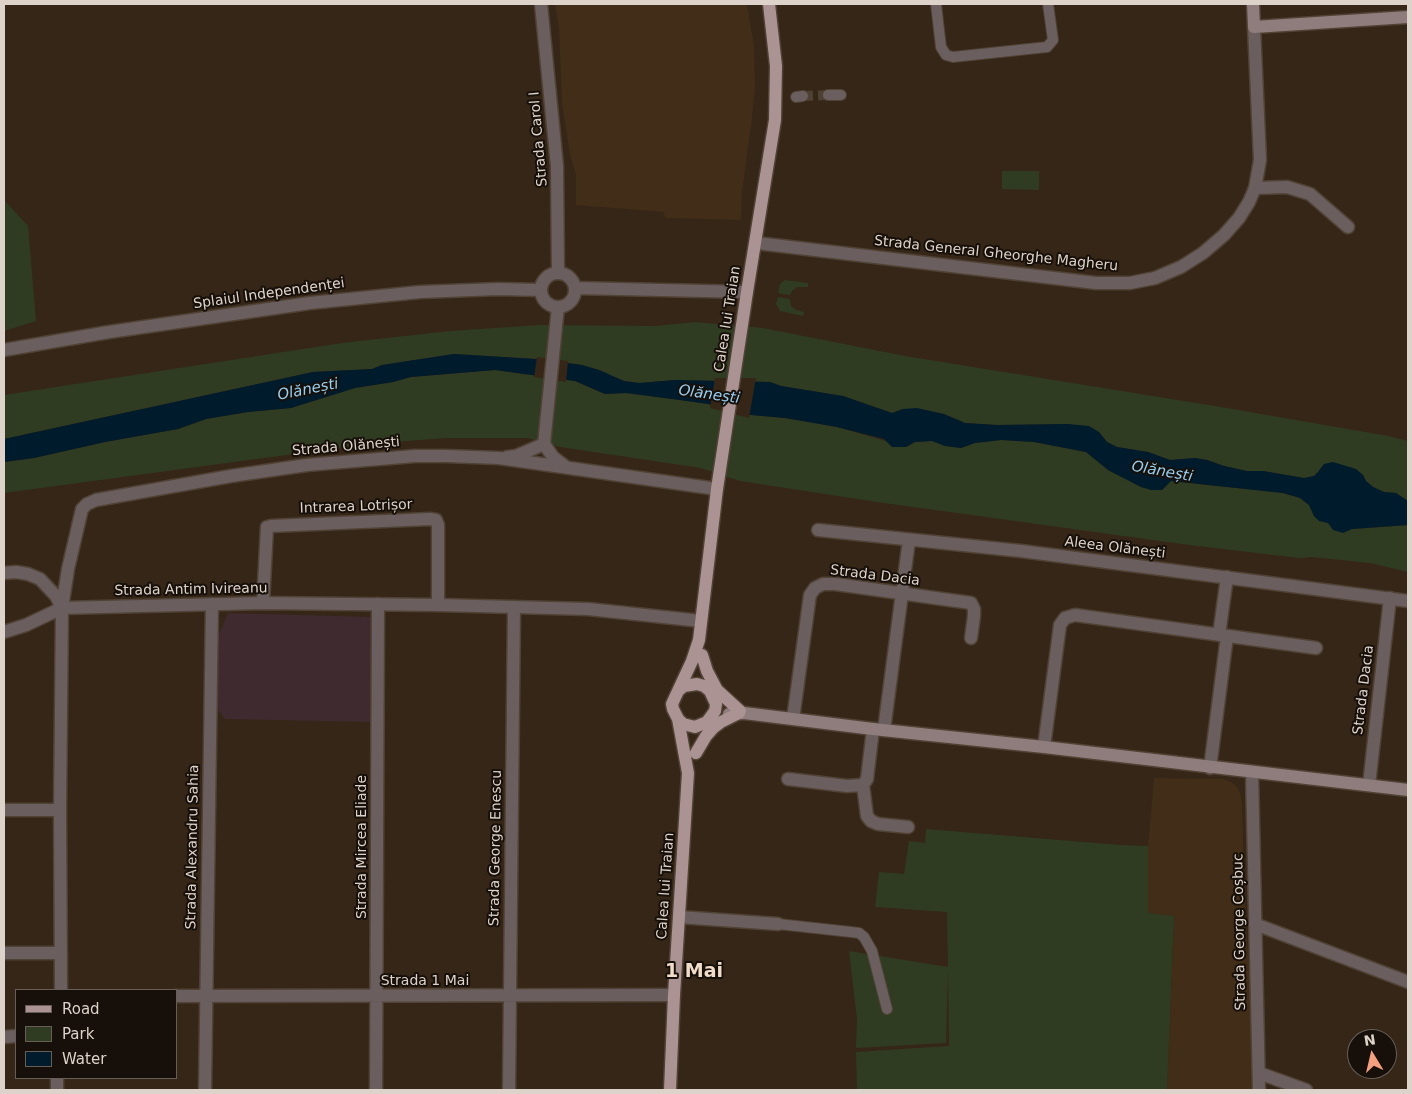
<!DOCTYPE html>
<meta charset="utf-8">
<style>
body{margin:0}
#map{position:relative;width:1412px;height:1094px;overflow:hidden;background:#352617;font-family:"DejaVu Sans",sans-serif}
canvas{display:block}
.frame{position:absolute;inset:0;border:5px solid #ded3ca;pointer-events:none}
.legend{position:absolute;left:15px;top:989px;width:162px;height:90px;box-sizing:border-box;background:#17100a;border:1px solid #675e57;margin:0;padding:6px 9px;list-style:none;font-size:15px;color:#ded3ca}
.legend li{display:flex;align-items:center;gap:10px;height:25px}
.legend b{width:25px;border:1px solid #675e57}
.north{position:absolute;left:1347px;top:1029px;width:50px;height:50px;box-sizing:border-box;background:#17100a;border:1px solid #675e57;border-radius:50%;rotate:351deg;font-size:14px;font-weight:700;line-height:20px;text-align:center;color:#ded3ca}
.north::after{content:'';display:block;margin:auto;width:18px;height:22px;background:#f2a07f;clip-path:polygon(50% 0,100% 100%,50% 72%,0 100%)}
</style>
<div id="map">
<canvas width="1412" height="1094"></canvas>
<div class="frame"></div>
<ul class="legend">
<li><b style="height:6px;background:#ab9393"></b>Road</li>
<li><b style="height:14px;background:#303c22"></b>Park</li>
<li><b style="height:14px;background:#001b2b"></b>Water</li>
</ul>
<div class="north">N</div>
</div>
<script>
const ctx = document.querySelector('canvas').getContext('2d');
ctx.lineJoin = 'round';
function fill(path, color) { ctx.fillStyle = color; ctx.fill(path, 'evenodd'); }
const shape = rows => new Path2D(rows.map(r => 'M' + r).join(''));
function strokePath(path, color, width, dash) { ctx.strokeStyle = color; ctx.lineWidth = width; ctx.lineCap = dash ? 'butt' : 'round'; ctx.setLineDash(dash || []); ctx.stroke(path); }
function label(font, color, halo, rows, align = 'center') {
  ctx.font = font + ' "DejaVu Sans",sans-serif'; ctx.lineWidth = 4; ctx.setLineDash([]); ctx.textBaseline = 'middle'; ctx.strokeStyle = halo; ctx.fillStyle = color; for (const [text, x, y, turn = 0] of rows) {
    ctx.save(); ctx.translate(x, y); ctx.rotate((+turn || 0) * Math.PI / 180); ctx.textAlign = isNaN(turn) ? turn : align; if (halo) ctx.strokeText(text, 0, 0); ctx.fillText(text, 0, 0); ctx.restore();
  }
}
fill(shape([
 [555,4,747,4,754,45,755,87,752,119,742,192,741,220,665,218,664,212,576,205,576,175,570,155,562,103,559,28],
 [1154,778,1224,779,1231,782,1237,787,1240,793,1242,802,1245,908,1256,1085,1271,1090,1167,1090,1174,916,1148,913,1148,846]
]), '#412d18');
fill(shape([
 [228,613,373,617,370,722,225,719,218,710,217,638]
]), '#3e2a2f');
fill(shape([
 [1002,171,1039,171,1039,190,1002,189],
 [4,200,28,226,36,321,4,331],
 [785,280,808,283,808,287,797,287,792,291,790,295,778,293,780,284],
 [778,297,790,299,791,306,796,310,804,312,803,316,780,311,776,304],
 [695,322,763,328,905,356,1221,407,1388,436,1408,441,1408,501,1396,493,1384,492,1373,487,1366,481,1363,475,1324,464,1318,472,1314,476,1304,478,1263,471,1247,471,1224,466,1207,460,1195,458,1170,460,1148,452,1117,447,1107,442,1099,432,1068,424,997,425,965,423,944,414,903,409,892,413,843,396,781,386,770,382,675,380,640,383,624,381,599,370,582,365,536,359,454,354,382,365,372,369,313,372,4,439,4,395,342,343,450,331,540,325,656,326],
 [495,370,575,381,605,394,626,393,680,400,708,404,751,415,785,418,837,427,906,447,915,442,932,441,945,446,961,448,975,443,1001,440,1034,442,1086,452,1108,470,1141,487,1162,490,1171,481,1283,493,1300,498,1309,505,1314,516,1328,523,1352,529,1408,525,1408,572,1370,563,1312,557,1299,558,1189,545,877,502,740,481,701,468,560,447,528,438,446,438,368,444,4,493,4,462,34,458,105,442,178,429,206,419,248,412,291,408,355,388,393,382,411,377],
 [926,829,1120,845,1148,846,1148,913,1174,916,1167,1090,857,1090,856,1052,949,1046,948,969,946,1043,856,1048,857,1019,849,951,948,967,947,912,875,907,879,872,904,874,909,841,925,843]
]), '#303c22');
fill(shape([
 [454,354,536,359,582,365,599,370,624,381,639,383,675,380,770,382,781,386,843,396,892,413,903,409,917,408,944,414,965,423,997,425,1068,424,1089,426,1099,432,1107,442,1117,447,1148,452,1170,460,1195,458,1207,460,1224,466,1247,471,1263,471,1304,478,1314,476,1318,472,1324,464,1333,462,1356,469,1363,475,1366,481,1373,487,1384,492,1396,493,1408,501,1408,525,1352,529,1343,533,1333,530,1328,523,1319,521,1314,516,1309,505,1300,498,1283,493,1171,481,1162,490,1151,490,1141,487,1108,470,1086,452,1034,442,1001,440,975,443,961,448,945,446,932,441,915,442,906,447,892,447,884,439,837,427,785,418,751,415,708,404,680,400,626,393,605,394,575,381,495,370,411,377,393,382,355,388,291,408,248,412,206,419,178,429,105,442,34,458,4,462,4,439,313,372,372,369,382,365]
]), '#001b2b');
fill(shape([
 [537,357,568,361,566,382,534,377],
 [715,378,756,378,749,418,710,408]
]), '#352617');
strokePath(shape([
 [803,96,828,95]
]), '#4e4032', 10, [10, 5]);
const pedestrian = shape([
 [936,4,941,47,946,55,953,57,1047,47,1053,40,1048,4],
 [828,95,841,95],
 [796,97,803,96],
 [778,924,851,932,859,933,864,937,872,951,887,1009]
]);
const minor = shape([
 [1255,188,1287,187,1310,194,1348,227],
 [818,530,1021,551,1408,601],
 [263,603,267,527,271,526,430,519,436,520,438,525,438,605],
 [4,632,26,625,62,608,60,810,61,990],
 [1219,635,1227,577],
 [793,719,810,595,815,588,823,584,835,584,971,603,974,609,974,616,971,638],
 [884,730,909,540],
 [1044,747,1060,625,1065,618,1075,615,1316,648],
 [1210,768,1227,636],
 [1252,773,1259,1090],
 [788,779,847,786,863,785,867,779,873,729],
 [863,785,867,816,871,821,878,824,908,827],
 [1369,785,1390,598],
 [4,810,60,810],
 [679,917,778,924],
 [1255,924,1408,982],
 [4,953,61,953],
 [176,996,674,995],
 [4,1037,16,1036],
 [1259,1073,1306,1090],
 [57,1090,57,1078],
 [205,1090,212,604],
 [376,1090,378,604],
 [509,1090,514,607]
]);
const tertiary = shape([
 [541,4,557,166,558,272],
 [756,243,1096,283,1130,283,1155,278,1181,267,1203,253,1224,235,1239,218,1249,202,1255,188,1260,160,1254,27],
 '541 290a17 17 0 1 1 34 0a17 17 0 1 1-34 0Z',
 [575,288,747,292],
 [558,307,544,444,553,457,566,467],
 [4,350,109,332,310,303,420,292,498,289,541,290],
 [507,457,516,456,544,444],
 [4,573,16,572,28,574,40,579,56,596,62,608],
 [62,608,68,569,82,509,87,504,96,500,231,476,307,465,415,456,446,456,499,458,717,489],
 [62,608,263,603,438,605,588,609,701,621]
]);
const secondary = shape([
 [1253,4,1254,27,1408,17],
 [729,714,744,713,873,729,1044,747,1408,790]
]);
const primary = shape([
 [702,655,707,671,717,690,740,711],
 [678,691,692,661,699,640,717,489,747,292,775,120,776,66,769,4],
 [696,753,706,736,713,728,721,722,739,713],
 [670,1090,674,995,688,773,678,719,673,709,672,704,678,691,684,686,697,684,704,686,710,691,716,704,715,711,707,722,695,727,683,724,678,719]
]);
strokePath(pedestrian, '#504234', 12);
strokePath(minor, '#504234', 15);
strokePath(tertiary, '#504234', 15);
strokePath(secondary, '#504234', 15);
strokePath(primary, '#504234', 15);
strokePath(pedestrian, '#6a5e5f', 10);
strokePath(minor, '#6a5e5f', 12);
strokePath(tertiary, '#6a5e5f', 12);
strokePath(secondary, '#8f7c7c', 12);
strokePath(primary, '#ab9393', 12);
label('14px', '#ded3ca', '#17100a', [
 ["Strada Carol I",539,139,-95],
 ["Strada General Gheorghe Magheru",996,254,6],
 ["Splaiul Independenței",269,294,-8],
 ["Calea lui Traian",728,319,-81],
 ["Strada Olănești",346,447,-5],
 ["Intrarea Lotrișor",356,507,-2],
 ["Aleea Olănești",1115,548,7],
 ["Strada Dacia",875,576,7],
 ["Strada Antim Ivireanu",191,590,-1],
 ["Strada Dacia",1364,690,-83],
 ["Strada Alexandru Sahia",193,847,-89],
 ["Strada Mircea Eliade",362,847,-90],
 ["Strada George Enescu",496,848,-89],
 ["Calea lui Traian",666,886,-86],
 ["Strada George Coșbuc",1240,932,-91],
 ["Strada 1 Mai",425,981]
]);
label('italic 15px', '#95cef1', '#17100a', [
 ["Olănești",308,390,-11],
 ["Olănești",709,395,8],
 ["Olănești",1162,472,10]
]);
label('bold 19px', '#f0dcc9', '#17100a', [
 ["1 Mai",694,972]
]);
</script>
